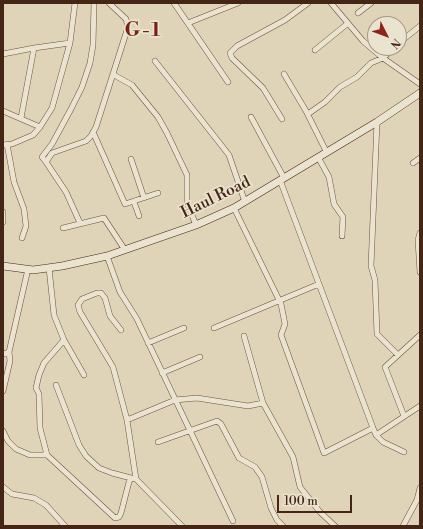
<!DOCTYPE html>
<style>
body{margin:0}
#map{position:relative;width:423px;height:529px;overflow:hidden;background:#dfd4b7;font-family:"Libre Bodoni",serif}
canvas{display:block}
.frame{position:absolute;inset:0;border:4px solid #452515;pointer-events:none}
.north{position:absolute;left:367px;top:16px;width:40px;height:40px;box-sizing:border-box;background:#eae3d0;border:1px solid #a89785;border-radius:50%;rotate:132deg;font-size:11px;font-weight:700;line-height:16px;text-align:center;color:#452515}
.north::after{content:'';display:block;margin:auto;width:14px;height:18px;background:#8f2418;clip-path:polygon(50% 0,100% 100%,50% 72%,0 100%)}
.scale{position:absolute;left:277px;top:495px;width:75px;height:18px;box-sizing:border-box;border:2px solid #452515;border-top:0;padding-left:5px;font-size:12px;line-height:14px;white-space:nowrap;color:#452515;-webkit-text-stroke:3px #eae3d0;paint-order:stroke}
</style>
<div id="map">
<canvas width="423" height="529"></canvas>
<div class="frame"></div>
<div class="north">N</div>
<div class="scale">100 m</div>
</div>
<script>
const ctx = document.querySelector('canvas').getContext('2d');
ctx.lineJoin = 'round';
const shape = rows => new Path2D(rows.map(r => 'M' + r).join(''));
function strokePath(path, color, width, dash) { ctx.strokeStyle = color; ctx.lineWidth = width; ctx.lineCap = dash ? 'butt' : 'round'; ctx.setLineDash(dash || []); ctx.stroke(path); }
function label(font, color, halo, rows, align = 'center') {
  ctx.font = font + ' "Libre Bodoni",serif'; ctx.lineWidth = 3.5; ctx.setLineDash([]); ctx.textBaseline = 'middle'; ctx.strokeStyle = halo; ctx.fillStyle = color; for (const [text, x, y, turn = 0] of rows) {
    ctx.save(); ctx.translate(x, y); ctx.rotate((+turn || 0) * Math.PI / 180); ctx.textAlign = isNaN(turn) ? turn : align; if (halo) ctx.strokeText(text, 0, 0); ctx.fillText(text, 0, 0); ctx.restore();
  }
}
const minor = shape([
 [174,3,228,82],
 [331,3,363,41,383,58,420,84],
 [358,13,371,3],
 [188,23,238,3],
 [70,43,75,3],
 [399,43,420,26],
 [34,48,70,43,52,108,40,127],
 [315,50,347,24],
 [3,54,34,48,21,118],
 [155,61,229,155,245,202],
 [284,74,306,111,326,151],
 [114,75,132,85,158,117,167,133,187,175,187,203,196,225],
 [3,111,40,127,33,135,12,144,3,145],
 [308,114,325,102,340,87,357,77,371,63,383,58,394,48],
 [251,117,284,178],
 [282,119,263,88,232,58,230,53,237,46,285,20,308,3],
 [377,122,371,266,375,280,377,334,398,355],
 [93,132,125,204,158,193],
 [7,144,14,182,24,209,26,226,22,238],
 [318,157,329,177,334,204,343,217,342,236],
 [131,159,144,198],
 [46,162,42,157,52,144,71,109,82,87,90,63,93,45,94,3],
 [413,163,420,158],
 [280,180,373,428,376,435,383,442,404,452],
 [134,202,139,216],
 [234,208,281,304,285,324,281,335,324,453,373,428],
 [3,212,3,222],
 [80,223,66,192,46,162,52,153,86,141,91,136,96,127,128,27,126,19,109,3],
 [63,228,104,218,125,250],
 [420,233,418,240,420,272],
 [107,256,120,292,137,319,233,521],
 [49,268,54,315,64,340,84,375],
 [214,328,319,284],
 [121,330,110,316,105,298,101,293,97,293,82,299,78,305,80,312,113,367,127,420,136,479,182,526],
 [244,336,263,403,293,457,300,487,320,512,335,526],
 [64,340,44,363,39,375,36,388,39,394,40,428,47,455,115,518,119,517,121,513,129,482,131,478,136,479],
 [148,343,184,328],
 [3,354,9,352,28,269],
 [162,373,200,357],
 [56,385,79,445,86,456,99,468,112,473,131,478],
 [3,391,10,361,9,352],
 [404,416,385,367,420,335],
 [127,420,175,400,197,398,248,406,263,403],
 [3,431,8,441,16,449,30,455,47,455],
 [376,435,420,406],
 [158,442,217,421,221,424,239,458,255,467,262,477,271,508,277,520,283,526],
 [3,487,12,494,34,498,46,505,65,526],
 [403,526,417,500,420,488]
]);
const secondary = shape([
 [3,266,33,270,62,266,107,256,196,225,234,208,377,122,420,93]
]);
strokePath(minor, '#6c513e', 6);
strokePath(secondary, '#452515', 8);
strokePath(minor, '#eae3d0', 5);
strokePath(secondary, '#eae3d0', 7);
label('16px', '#452515', '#eae3d0', [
 ["Haul Road",216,198,-26]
]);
ctx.letterSpacing = '1px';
label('bold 20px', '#7a1f14', '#eae3d0', [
 ["G-1",143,31]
]);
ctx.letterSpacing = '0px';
</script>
